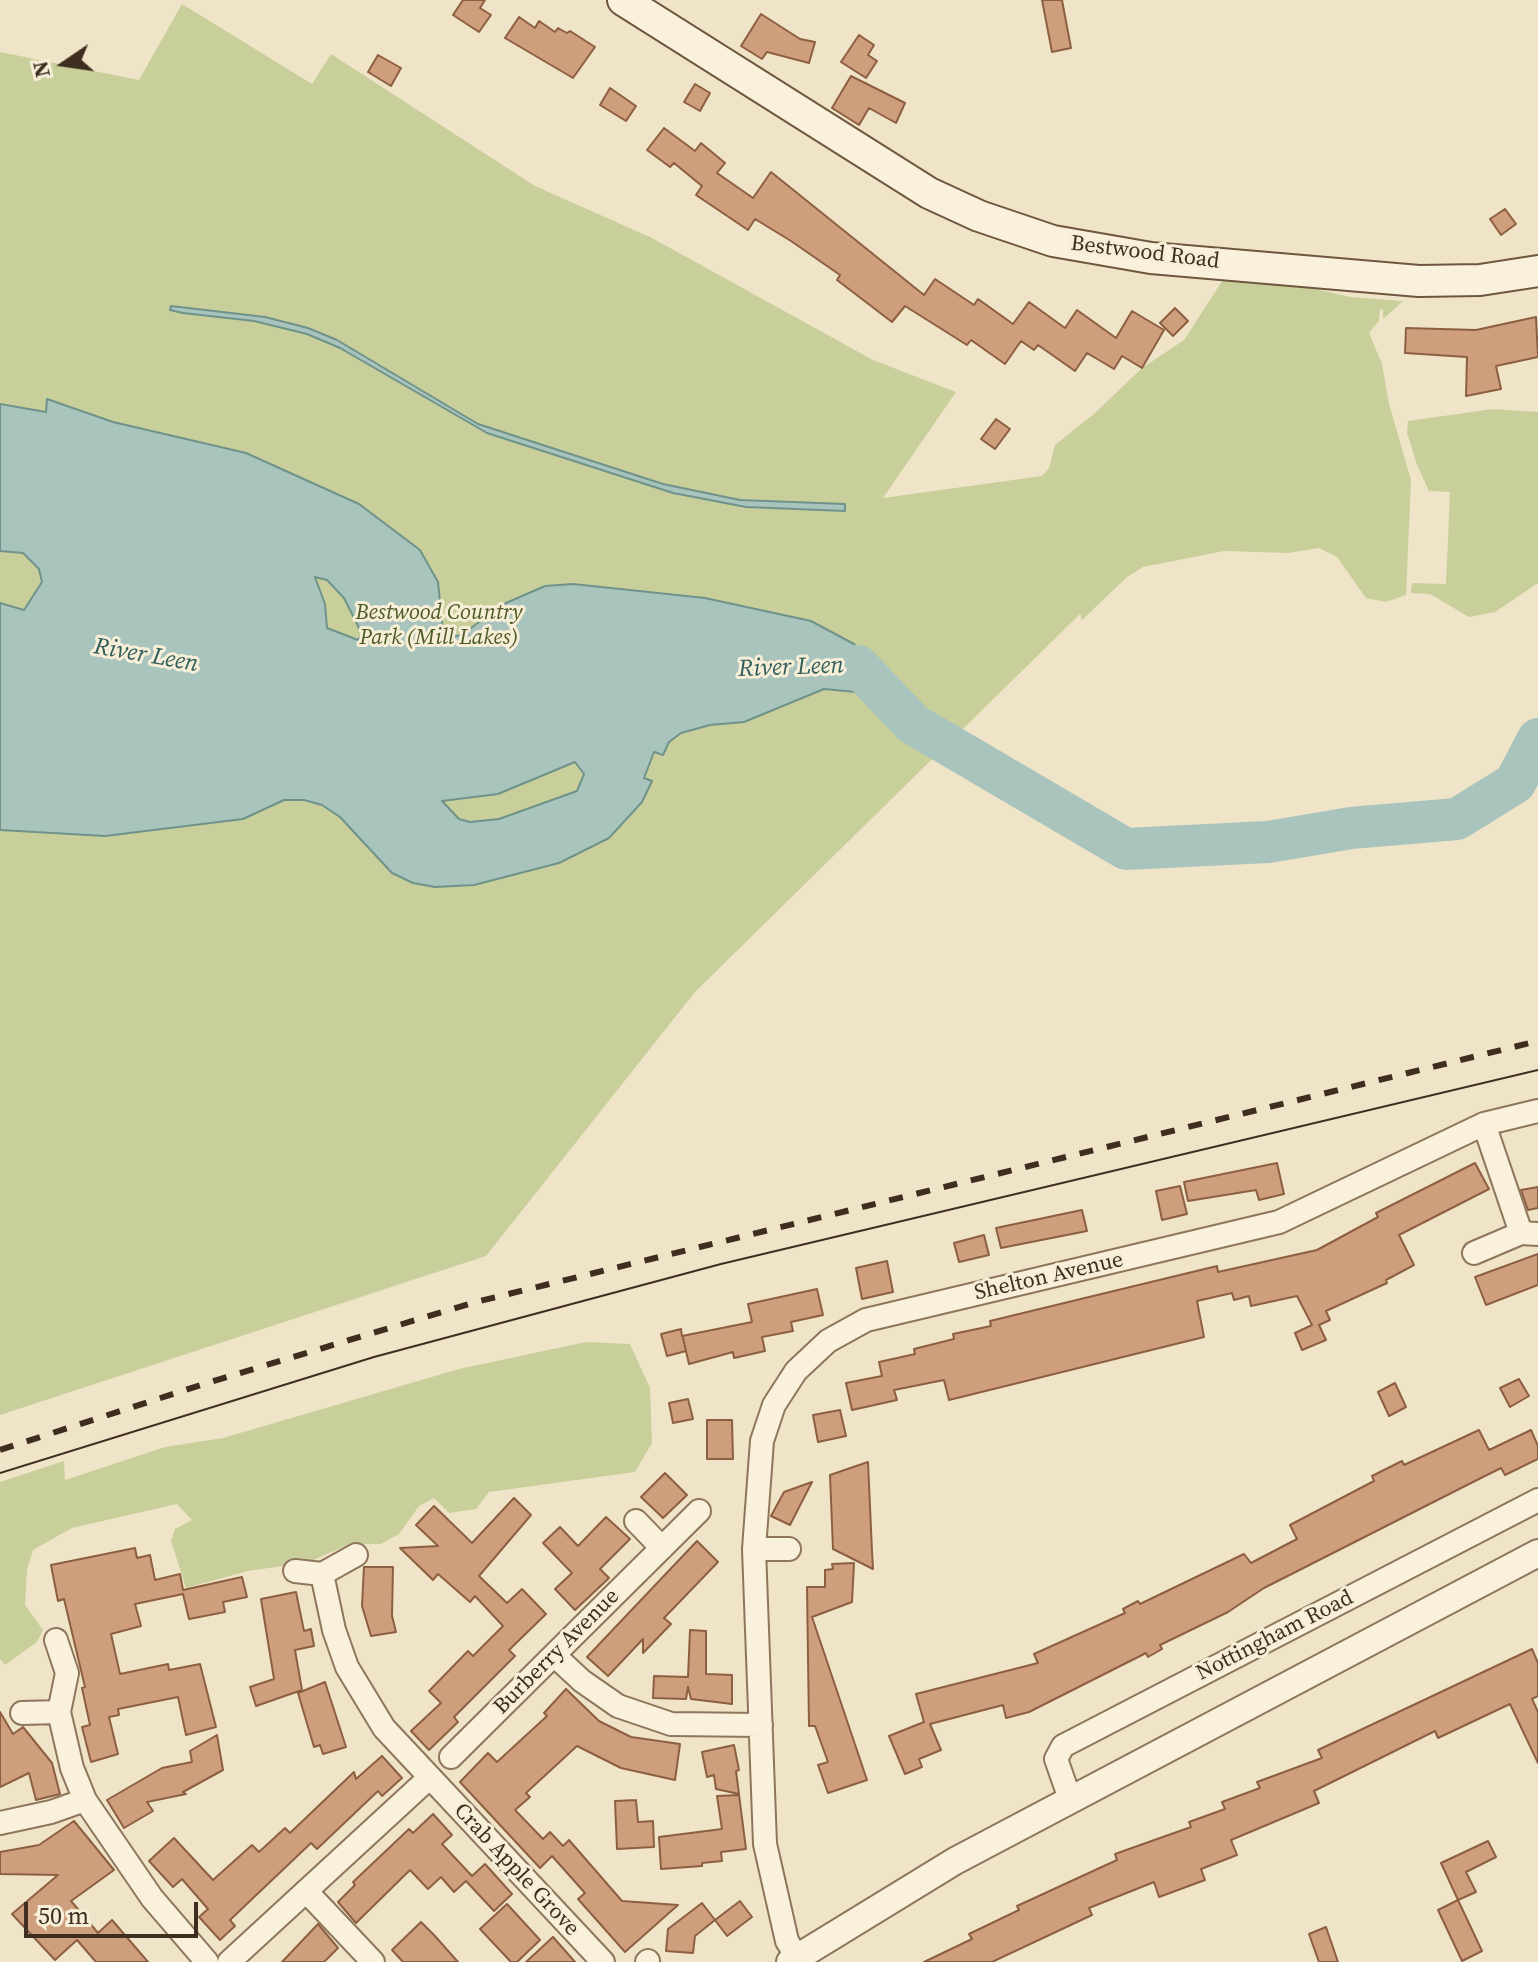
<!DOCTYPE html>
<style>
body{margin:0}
#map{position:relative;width:1538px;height:1962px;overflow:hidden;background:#f0e4c8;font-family:"Source Serif 4",serif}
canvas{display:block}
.north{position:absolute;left:24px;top:24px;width:80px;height:80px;-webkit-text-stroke:6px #f7eed8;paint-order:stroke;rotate:257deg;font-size:22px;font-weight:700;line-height:32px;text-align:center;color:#3d2e20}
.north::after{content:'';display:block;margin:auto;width:28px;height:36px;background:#3d2e20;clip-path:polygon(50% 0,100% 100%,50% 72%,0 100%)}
.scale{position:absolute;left:24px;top:1902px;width:174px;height:36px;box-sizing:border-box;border:4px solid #3d2e20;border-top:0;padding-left:10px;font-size:24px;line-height:28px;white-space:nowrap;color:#3d2e20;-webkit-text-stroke:6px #f7eed8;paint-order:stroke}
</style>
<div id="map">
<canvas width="1538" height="1962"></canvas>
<div class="north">N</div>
<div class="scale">50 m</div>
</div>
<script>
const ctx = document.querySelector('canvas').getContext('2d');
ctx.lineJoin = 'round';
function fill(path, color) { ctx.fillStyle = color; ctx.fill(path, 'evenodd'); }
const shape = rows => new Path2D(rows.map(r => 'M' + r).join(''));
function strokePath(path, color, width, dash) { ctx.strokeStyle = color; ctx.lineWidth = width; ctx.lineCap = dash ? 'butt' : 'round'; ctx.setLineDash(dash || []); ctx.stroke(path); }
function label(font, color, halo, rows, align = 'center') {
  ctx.font = font + ' "Source Serif 4",serif'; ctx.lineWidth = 6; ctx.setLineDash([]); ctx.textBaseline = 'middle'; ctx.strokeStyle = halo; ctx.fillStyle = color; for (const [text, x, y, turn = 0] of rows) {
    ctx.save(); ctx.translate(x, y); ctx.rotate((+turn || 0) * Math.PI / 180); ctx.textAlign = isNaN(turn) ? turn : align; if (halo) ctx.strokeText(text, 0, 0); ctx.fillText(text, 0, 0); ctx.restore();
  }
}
fill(shape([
 [182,4,312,84,331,54,535,186,652,238,873,360,956,392,883,498,1042,476,1049,468,1055,445,1095,413,1142,368,1184,340,1230,269,1350,297,1403,301,1383,319,1383,310,1380,309,1379,321,1369,333,1382,364,1389,404,1411,480,1406,595,1386,602,1366,598,1337,557,1319,548,1288,553,1224,551,1143,567,1127,577,1082,620,1080,614,695,992,486,1256,0,1415,0,52,139,80],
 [1493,409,1538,412,1538,583,1495,612,1469,617,1430,594,1411,593,1412,583,1446,584,1450,492,1429,491,1417,465,1407,433,1408,421],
 [586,1342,630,1344,650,1388,652,1443,635,1472,489,1492,476,1509,449,1513,434,1498,419,1506,399,1534,381,1544,349,1544,309,1562,248,1571,186,1588,171,1541,175,1529,192,1520,177,1504,72,1528,33,1550,27,1570,25,1605,43,1630,37,1642,5,1665,0,1659,0,1482,64,1461,65,1480,165,1447,223,1438,459,1369]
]), '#c9cf9b');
const water = shape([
 [171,306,265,317,308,328,337,340,478,424,663,484,740,500,845,504,845,511,746,507,673,493,487,433,340,348,307,334,254,321,183,313,170,310,171,306],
 [47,399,113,422,246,453,359,504,420,550,438,582,443,631,451,637,461,635,506,603,545,586,573,584,705,598,811,621,854,644,899,686,876,713,856,692,824,689,744,722,710,725,681,733,669,742,663,755,654,752,644,778,652,781,642,802,609,838,559,863,474,885,435,887,413,883,392,873,340,817,322,805,304,800,284,800,243,819,105,836,0,830,0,603,24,610,42,582,39,569,23,553,0,551,0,404,46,412,47,399],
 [315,577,327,580,344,598,362,634,358,640,327,628,325,604,315,577],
 [575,762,584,774,577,791,499,819,470,822,459,819,442,801,498,794,575,762]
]);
fill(water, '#a9c4bc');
strokePath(water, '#6f938a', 2);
strokePath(shape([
 [844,667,858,666,913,724,1126,849,1268,842,1351,828,1457,819,1515,783,1538,739]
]), '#a9c4bc', 42);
const building = shape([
 [463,0,485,0,480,8,491,15,479,32,453,15,463,0],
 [1042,0,1062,0,1071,48,1052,52,1042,0],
 [761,14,800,39,815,42,809,63,767,52,762,59,741,46,761,14],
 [519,17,535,28,539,21,555,32,558,28,567,33,570,31,595,47,573,78,505,38,519,17],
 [859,35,874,45,868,55,877,61,866,78,841,62,859,35],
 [378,55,401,68,391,86,368,72,378,55],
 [851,76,905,103,896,123,869,108,859,125,832,108,851,76],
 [695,84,710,93,700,111,684,102,695,84],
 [610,88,636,106,626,121,600,105,610,88],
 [664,128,695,151,701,143,725,163,717,173,753,198,771,172,924,295,935,279,974,305,978,299,1013,324,1029,302,1065,328,1077,310,1116,338,1132,311,1164,330,1142,368,1122,356,1114,369,1087,353,1075,371,1038,345,1034,350,1021,341,1005,364,971,340,967,345,905,306,892,322,837,280,840,275,791,241,755,219,748,230,696,195,702,186,674,163,670,167,647,150,664,128],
 [1505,209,1516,224,1501,235,1490,219,1505,209],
 [1175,308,1188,321,1173,336,1160,323,1175,308],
 [1536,317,1538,357,1496,366,1501,389,1466,396,1467,357,1405,353,1406,328,1476,330,1536,317],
 [996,419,1010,429,995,449,981,439,996,419],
 [1277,1163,1284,1194,1259,1200,1256,1190,1188,1201,1184,1182,1277,1163],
 [1475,1163,1489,1189,1399,1235,1414,1265,1386,1280,1387,1283,1326,1311,1330,1320,1319,1325,1326,1340,1302,1350,1295,1333,1312,1325,1297,1296,1251,1306,1249,1296,1234,1300,1232,1293,1197,1301,1204,1337,949,1400,944,1380,894,1390,897,1400,852,1410,846,1383,882,1376,879,1362,915,1354,914,1349,954,1339,953,1334,991,1326,990,1321,1217,1266,1218,1272,1317,1250,1378,1217,1376,1213,1475,1163],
 [1180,1186,1187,1214,1162,1220,1156,1191,1180,1186],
 [1538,1187,1538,1208,1528,1210,1521,1190,1538,1187],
 [1082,1210,1087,1231,1001,1248,996,1228,1082,1210],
 [984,1235,989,1255,959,1262,954,1243,984,1235],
 [1538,1254,1538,1285,1486,1305,1475,1277,1538,1254],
 [887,1261,893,1292,862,1299,856,1268,887,1261],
 [817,1289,823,1315,791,1322,793,1331,762,1337,765,1351,734,1358,733,1352,689,1364,683,1338,686,1351,667,1356,661,1334,681,1329,682,1336,752,1322,748,1304,817,1289],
 [1519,1379,1529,1396,1510,1407,1500,1388,1519,1379],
 [1395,1383,1406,1407,1389,1416,1378,1392,1395,1383],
 [688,1399,693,1419,673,1423,669,1403,688,1399],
 [840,1410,846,1436,818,1442,813,1415,840,1410],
 [707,1420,732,1420,733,1459,707,1459,707,1420],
 [1479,1430,1489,1450,1531,1430,1538,1446,1538,1459,1505,1475,1501,1468,1469,1484,1264,1588,1228,1612,1160,1645,1162,1649,1148,1657,1146,1653,1029,1712,1006,1718,1003,1705,930,1724,941,1750,919,1759,922,1767,905,1774,889,1736,924,1722,916,1694,1038,1663,1034,1654,1125,1613,1123,1609,1138,1601,1140,1604,1244,1554,1251,1563,1297,1539,1290,1525,1374,1481,1372,1476,1402,1461,1404,1465,1479,1430],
 [868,1462,872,1551,873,1569,833,1549,830,1475,868,1462],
 [665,1473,687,1495,663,1518,641,1497,665,1473],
 [812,1482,790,1525,771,1516,784,1492,812,1482],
 [514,1498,531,1515,479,1576,507,1603,522,1589,546,1614,509,1650,515,1656,454,1717,458,1722,429,1750,411,1731,441,1703,429,1691,468,1651,473,1656,503,1626,475,1596,470,1602,438,1574,433,1580,400,1548,438,1546,416,1525,434,1506,472,1543,514,1498],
 [606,1517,630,1539,600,1569,609,1578,575,1610,555,1589,572,1573,543,1543,560,1527,578,1546,606,1517],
 [697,1541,718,1562,664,1618,671,1624,643,1653,643,1639,608,1676,587,1657,697,1541],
 [135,1548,137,1558,150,1555,155,1580,180,1574,183,1590,242,1577,247,1597,223,1602,225,1612,189,1619,183,1594,135,1604,141,1626,111,1634,120,1674,168,1664,169,1670,200,1664,216,1727,186,1735,178,1697,118,1709,119,1715,109,1717,118,1754,91,1762,82,1727,90,1725,82,1688,85,1687,64,1599,58,1601,51,1565,135,1548],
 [854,1563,852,1602,812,1617,867,1780,828,1793,818,1765,828,1762,815,1726,809,1726,807,1587,825,1587,825,1570,833,1569,832,1564,854,1563],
 [364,1567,393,1567,392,1616,396,1632,371,1636,362,1606,364,1567],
 [296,1592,304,1631,311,1629,314,1646,295,1650,302,1690,256,1706,250,1687,274,1679,261,1599,296,1592],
 [690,1630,706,1631,706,1674,732,1675,732,1704,691,1699,688,1687,686,1699,653,1698,654,1676,688,1677,690,1630],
 [1532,1649,1538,1663,1538,1696,1532,1699,1538,1712,1538,1763,1510,1704,1438,1738,1435,1731,1314,1791,1319,1803,1231,1840,1237,1855,1201,1869,1205,1880,1159,1897,1154,1882,1089,1908,1092,1915,992,1962,924,1962,972,1939,969,1934,1019,1910,1017,1906,1117,1860,1115,1854,1191,1827,1189,1822,1225,1809,1222,1802,1260,1788,1257,1782,1322,1758,1318,1750,1532,1649],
 [325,1682,346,1747,323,1754,320,1745,314,1747,298,1693,325,1682],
 [566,1689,599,1721,631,1737,680,1744,675,1780,621,1768,577,1746,526,1793,530,1797,515,1810,543,1839,550,1832,563,1846,569,1840,622,1901,678,1905,625,1952,578,1899,585,1893,552,1856,540,1868,460,1782,488,1753,497,1762,547,1716,544,1713,566,1689],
 [0,1712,13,1734,23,1727,52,1763,60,1794,36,1800,29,1773,0,1787,0,1712],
 [217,1735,223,1770,183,1792,186,1794,147,1802,153,1811,124,1828,107,1800,162,1768,192,1762,190,1751,217,1735],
 [734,1745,739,1770,736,1771,739,1794,716,1789,714,1775,707,1777,702,1752,734,1745],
 [382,1756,402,1778,382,1796,378,1791,317,1849,311,1843,230,1920,235,1926,220,1940,199,1917,208,1909,182,1879,173,1887,149,1861,174,1838,213,1880,252,1845,259,1852,285,1828,290,1833,354,1772,356,1779,382,1756],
 [739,1795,746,1849,721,1852,722,1861,702,1863,702,1866,661,1869,659,1837,722,1829,717,1796,739,1795],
 [636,1800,638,1822,653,1821,654,1847,617,1849,615,1801,636,1800],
 [433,1814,452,1835,442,1844,472,1876,485,1864,512,1894,494,1911,466,1881,454,1892,441,1877,428,1889,410,1870,356,1923,338,1902,355,1885,353,1882,409,1829,413,1833,433,1814],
 [74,1821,114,1870,71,1901,98,1933,112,1920,148,1962,96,1962,77,1940,55,1960,12,1914,58,1875,0,1874,0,1852,39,1845,74,1821],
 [1488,1841,1496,1857,1466,1872,1476,1892,1458,1900,1441,1863,1488,1841],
 [1458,1900,1482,1951,1462,1961,1438,1910,1458,1900],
 [740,1901,752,1917,727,1936,715,1920,740,1901],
 [702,1903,715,1920,695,1936,693,1953,666,1951,668,1929,702,1903],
 [507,1904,540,1940,517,1962,511,1962,480,1929,507,1904],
 [421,1922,434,1935,458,1962,403,1962,392,1950,421,1922],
 [318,1924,338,1948,324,1962,282,1962,318,1924],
 [1326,1927,1338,1962,1319,1962,1309,1934,1326,1927],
 [553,1937,575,1962,526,1962,553,1937]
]);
fill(building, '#cf9f7d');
strokePath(building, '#8d5f41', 2);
const minor = shape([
 [1484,1124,1521,1233],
 [1474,1253,1521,1233,1538,1234],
 [636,1521,662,1548],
 [754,1549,789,1549],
 [295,1571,322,1574,356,1555],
 [322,1574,334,1630,347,1667,384,1728,603,1962],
 [56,1640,67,1673,59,1712,72,1768,85,1800,152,1898,207,1962],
 [554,1655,582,1681,618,1706,671,1724,761,1725],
 [22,1713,59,1712],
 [451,1757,699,1511],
 [1070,1799,1056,1759,1063,1746,1538,1500],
 [0,1823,51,1812,85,1800],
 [306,1891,373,1962],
 [797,1957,787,1941,765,1844,754,1549,762,1441,774,1405,796,1371,828,1341,866,1320,1279,1222,1484,1124,1538,1111],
 [229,1962,429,1778],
 [647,1962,648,1961]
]);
const tertiary = shape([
 [790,1962,955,1861,1538,1553]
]);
const secondary = shape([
 [623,0,929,193,979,216,1053,241,1151,258,1419,281,1480,280,1538,271]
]);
strokePath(minor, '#8d765c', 26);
strokePath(tertiary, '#8d765c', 30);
strokePath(secondary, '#6f573f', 34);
strokePath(minor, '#faf1dc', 22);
strokePath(tertiary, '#faf1dc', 26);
strokePath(secondary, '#faf1dc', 30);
strokePath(shape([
 [0,1473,374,1357,721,1264,1538,1070]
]), '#3d2e20', 2);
strokePath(shape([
 [0,1450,207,1383,472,1303,1538,1041]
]), '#3d2e20', 6, [14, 14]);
label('22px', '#3d2e20', '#f7eed8', [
 ["Bestwood Road",1145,253,7],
 ["Shelton Avenue",1049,1277,-13],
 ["Nottingham Road",1275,1636,-27],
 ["Burberry Avenue",557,1652,-45],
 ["Crab Apple Grove",516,1870,47]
]);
label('italic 22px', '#4d5a26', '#f7eed8', [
 ["Bestwood Country",439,613],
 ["Park (Mill Lakes)",439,638]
]);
label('italic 24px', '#2f5d5a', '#f7eed8', [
 ["River Leen",146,656,10],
 ["River Leen",791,668,-2]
]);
</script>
